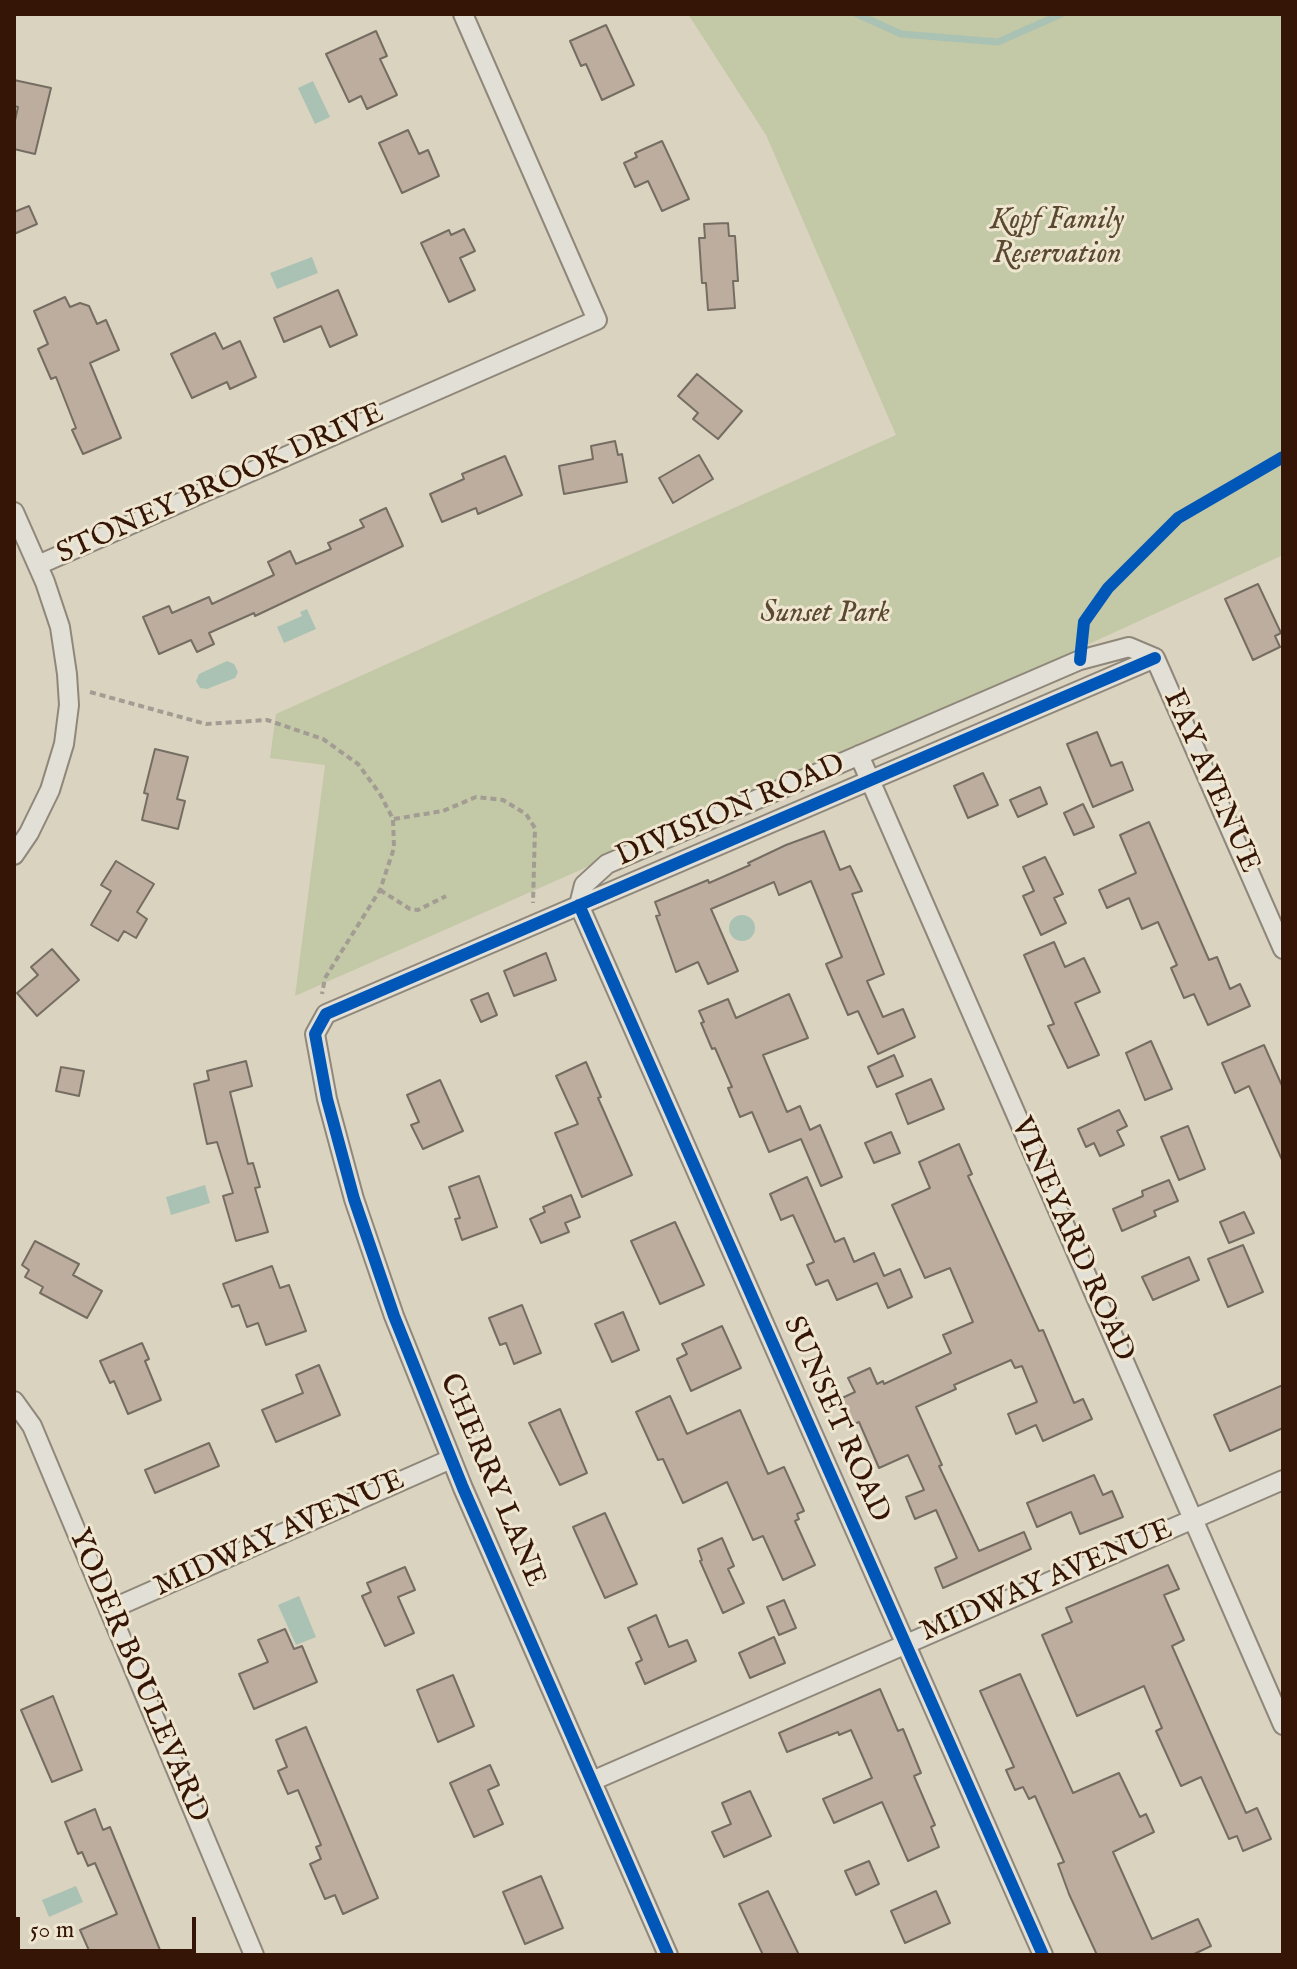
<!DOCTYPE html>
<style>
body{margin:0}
#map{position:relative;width:1297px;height:1969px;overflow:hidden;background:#dad3c0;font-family:"IM FELL English",serif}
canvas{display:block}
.frame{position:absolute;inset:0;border:16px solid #341506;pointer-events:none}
.scale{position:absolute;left:16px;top:1917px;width:180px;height:36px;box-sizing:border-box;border:4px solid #341506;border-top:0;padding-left:10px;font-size:24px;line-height:28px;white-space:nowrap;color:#341506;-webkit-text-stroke:6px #eee6d0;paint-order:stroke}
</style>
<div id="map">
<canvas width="1297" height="1969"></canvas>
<div class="frame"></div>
<div class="scale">50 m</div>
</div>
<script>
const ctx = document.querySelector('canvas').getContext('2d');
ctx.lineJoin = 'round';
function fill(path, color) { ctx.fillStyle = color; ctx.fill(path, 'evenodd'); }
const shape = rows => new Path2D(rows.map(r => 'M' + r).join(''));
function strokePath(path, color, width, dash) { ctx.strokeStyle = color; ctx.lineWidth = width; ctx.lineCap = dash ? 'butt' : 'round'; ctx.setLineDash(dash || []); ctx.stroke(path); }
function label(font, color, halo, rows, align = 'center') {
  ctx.font = font + ' "IM FELL English",serif'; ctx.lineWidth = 6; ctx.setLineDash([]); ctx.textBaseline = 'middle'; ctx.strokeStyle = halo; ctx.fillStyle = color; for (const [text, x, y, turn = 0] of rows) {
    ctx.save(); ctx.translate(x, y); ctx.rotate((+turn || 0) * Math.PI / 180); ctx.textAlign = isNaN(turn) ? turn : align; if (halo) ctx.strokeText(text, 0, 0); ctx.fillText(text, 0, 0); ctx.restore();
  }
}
fill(shape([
 [688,14,1283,14,1283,555,1006,682,295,996,325,765,270,758,276,714,896,435,766,135]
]), '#c3c8a6');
fill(shape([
 [313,81,330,117,315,124,298,88],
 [312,257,318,273,277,289,270,273],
 [307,609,316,629,284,643,277,627,302,616,300,612],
 [227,661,234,664,238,672,235,678,207,689,200,688,196,681,199,674],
 '729 928a13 13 0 1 1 26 0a13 13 0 1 1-26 0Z',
 [205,1185,210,1203,171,1215,166,1197],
 [299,1596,316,1637,296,1645,278,1605],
 [76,1886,83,1902,49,1917,42,1900]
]), '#aac2b3');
strokePath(shape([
 [857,14,901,34,998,42,1061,14]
]), '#aac2b3', 7);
const building = shape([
 [606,25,634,85,602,100,586,64,581,66,570,41,606,25],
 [376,31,387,56,380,59,397,95,367,109,361,96,349,102,326,54,376,31],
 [14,80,51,88,35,154,14,149,14,125,18,107,14,106,14,80],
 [408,130,419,154,428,150,439,176,402,193,379,143,408,130],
 [662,141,689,199,662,211,648,181,635,187,624,163,637,157,635,153,662,141],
 [29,206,37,224,14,234,14,212,29,206],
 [728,223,729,236,735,236,738,281,733,281,735,308,708,310,706,283,702,283,699,238,705,238,704,224,728,223],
 [464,229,475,251,460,258,475,290,449,302,421,243,449,230,451,235,464,229],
 [338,290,357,335,330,347,321,326,284,342,274,318,338,290],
 [65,297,70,307,80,303,89,306,97,324,106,320,119,350,90,363,121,438,83,454,72,430,76,428,56,377,51,379,38,349,48,344,34,311,65,297],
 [215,333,223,349,240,341,256,377,230,389,227,382,192,398,171,354,215,333],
 [697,374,742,411,718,439,693,419,698,413,678,396,697,374],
 [615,441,618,455,622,454,627,482,564,494,559,466,593,459,591,446,615,441],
 [699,455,713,479,673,503,659,478,699,455],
 [505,456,522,495,478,514,476,508,442,522,430,494,464,479,462,474,505,456],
 [386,508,403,546,255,616,254,613,209,633,214,644,197,652,191,640,159,654,143,617,169,606,172,613,209,597,212,604,274,575,268,562,290,551,296,564,331,549,328,543,364,527,360,520,386,508],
 [1258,584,1281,633,1275,636,1280,647,1253,660,1225,599,1258,584],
 [1097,732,1111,766,1122,762,1133,790,1093,807,1067,744,1097,732],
 [155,749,188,757,177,799,185,801,178,829,142,820,148,794,144,793,155,749],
 [983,773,998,805,968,818,954,786,983,773],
 [1040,787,1047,804,1018,817,1010,800,1040,787],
 [1083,804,1094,827,1074,835,1064,813,1083,804],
 [1149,822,1209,960,1217,957,1230,989,1240,984,1250,1006,1208,1025,1194,994,1184,998,1171,968,1177,965,1158,922,1142,929,1129,898,1107,908,1099,890,1136,873,1120,835,1149,822],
 [824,831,840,870,850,866,862,891,852,894,884,974,867,981,883,1017,903,1009,915,1037,878,1054,858,1011,848,1015,826,964,842,957,811,881,779,895,774,882,711,909,738,971,708,984,698,962,676,972,656,916,660,915,655,902,708,880,709,883,750,865,748,863,786,845,824,831],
 [1045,857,1063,894,1054,898,1066,923,1041,935,1023,896,1034,891,1023,867,1045,857],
 [116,861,154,884,137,912,147,919,136,938,124,931,118,941,91,925,111,891,101,885,116,861],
 [1054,942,1065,967,1084,958,1100,992,1075,1003,1099,1055,1068,1068,1048,1026,1054,1024,1024,955,1054,942],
 [52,949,79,980,37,1016,17,993,38,975,31,967,52,949],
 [546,953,556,980,514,996,504,971,546,953],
 [488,993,497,1015,481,1022,471,1000,488,993],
 [789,994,808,1038,763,1055,787,1112,800,1106,810,1130,820,1125,842,1177,821,1186,801,1139,769,1152,752,1112,740,1117,728,1088,732,1087,715,1048,712,1049,701,1023,704,1022,699,1011,728,999,736,1018,789,994],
 [1151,1041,1172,1089,1145,1100,1126,1053,1151,1041],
 [1264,1045,1283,1088,1283,1162,1249,1086,1235,1093,1222,1063,1264,1045],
 [894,1055,903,1076,877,1087,868,1067,894,1055],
 [246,1061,252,1086,230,1092,248,1164,253,1163,260,1187,255,1188,268,1232,236,1241,223,1196,233,1193,217,1142,207,1144,194,1084,209,1080,207,1071,246,1061],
 [586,1062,601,1097,598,1098,632,1175,582,1197,555,1133,578,1124,556,1076,586,1062],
 [61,1067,84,1071,79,1096,56,1091,61,1067],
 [931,1079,944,1109,908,1124,896,1094,931,1079],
 [440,1080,463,1131,423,1149,411,1125,419,1122,407,1095,440,1080],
 [1119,1110,1127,1126,1117,1131,1124,1145,1100,1156,1094,1143,1086,1147,1078,1129,1119,1110],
 [1188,1126,1205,1169,1179,1180,1161,1137,1188,1126],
 [891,1132,900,1153,874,1163,865,1143,891,1132],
 [959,1144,972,1174,968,1176,1039,1331,1043,1330,1074,1403,1083,1399,1092,1419,1043,1441,1036,1425,1016,1434,1008,1414,1037,1402,1022,1366,1015,1368,1011,1360,954,1385,956,1389,916,1407,942,1465,939,1466,979,1551,1024,1532,1031,1549,943,1588,935,1568,957,1558,936,1510,915,1519,906,1497,924,1490,908,1455,879,1468,859,1422,852,1425,840,1399,855,1392,848,1378,870,1368,877,1384,883,1381,884,1384,951,1353,943,1335,973,1322,950,1268,925,1278,892,1205,930,1188,919,1162,959,1144],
 [479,1176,497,1227,462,1240,455,1219,460,1218,449,1187,479,1176],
 [807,1177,835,1242,844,1238,854,1262,874,1253,884,1276,900,1269,912,1297,888,1308,877,1283,837,1300,828,1280,816,1285,807,1265,814,1262,793,1215,781,1220,770,1194,807,1177],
 [1169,1180,1178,1201,1154,1211,1156,1216,1122,1231,1113,1209,1143,1196,1142,1191,1169,1180],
 [571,1195,580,1217,565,1223,569,1232,541,1243,530,1219,545,1212,543,1207,571,1195],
 [1244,1212,1254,1233,1229,1243,1220,1222,1244,1212],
 [675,1222,704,1285,660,1304,631,1241,675,1222],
 [35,1241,79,1264,73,1275,102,1291,87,1318,40,1293,43,1287,25,1277,29,1270,22,1265,35,1241],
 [1243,1245,1263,1292,1228,1307,1208,1259,1243,1245],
 [1189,1257,1199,1280,1153,1300,1142,1277,1189,1257],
 [272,1266,280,1288,289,1285,306,1331,266,1345,258,1323,247,1327,239,1305,232,1307,223,1284,272,1266],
 [522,1305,541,1353,514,1364,506,1343,500,1345,489,1318,522,1305],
 [623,1312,639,1350,612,1362,595,1324,623,1312],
 [722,1326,741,1368,691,1391,677,1359,687,1354,682,1344,722,1326],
 [142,1343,149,1359,145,1361,161,1400,128,1414,114,1381,110,1383,100,1361,142,1343],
 [319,1365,340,1415,276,1442,262,1410,303,1393,296,1375,319,1365],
 [1283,1385,1283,1428,1230,1451,1214,1415,1283,1385],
 [670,1396,687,1434,740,1410,768,1474,784,1467,804,1511,797,1514,799,1519,795,1521,815,1565,783,1580,763,1536,753,1540,727,1482,683,1503,663,1459,658,1460,636,1412,670,1396],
 [560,1409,587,1473,560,1485,529,1423,560,1409],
 [209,1443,219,1466,155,1493,145,1470,209,1443],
 [1094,1475,1103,1495,1112,1491,1123,1517,1080,1534,1071,1512,1037,1527,1027,1503,1094,1475],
 [605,1513,637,1584,605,1598,573,1527,605,1513],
 [722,1538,734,1566,728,1569,744,1603,723,1613,700,1561,702,1560,698,1549,722,1538],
 [1168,1565,1179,1589,1164,1595,1184,1640,1172,1646,1246,1813,1257,1808,1271,1839,1243,1851,1237,1836,1229,1839,1201,1777,1181,1786,1156,1731,1162,1728,1144,1686,1077,1716,1042,1635,1072,1622,1066,1608,1168,1565],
 [405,1567,415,1590,398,1597,414,1633,385,1646,362,1596,371,1592,367,1583,405,1567],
 [784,1600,796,1628,779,1635,767,1607,784,1600],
 [656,1615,669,1647,687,1640,696,1661,645,1684,636,1663,642,1660,628,1628,656,1615],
 [285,1629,294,1649,302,1646,317,1682,254,1709,239,1674,268,1662,258,1640,285,1629],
 [774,1637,785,1663,750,1678,739,1653,774,1637],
 [1020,1674,1073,1793,1119,1773,1140,1817,1146,1814,1154,1832,1113,1852,1152,1939,1198,1919,1211,1946,1192,1955,1097,1955,1069,1894,1058,1864,1064,1862,1035,1796,1029,1799,1023,1787,1015,1790,1006,1770,1014,1767,980,1691,1020,1674],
 [453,1675,474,1726,438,1742,417,1690,453,1675],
 [880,1689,898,1731,903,1729,921,1773,914,1776,935,1825,931,1827,939,1847,908,1861,882,1802,834,1823,823,1799,872,1778,851,1730,839,1735,838,1732,787,1752,779,1733,880,1689],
 [53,1696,82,1770,52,1782,21,1710,53,1696],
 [306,1727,378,1898,343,1914,335,1895,325,1899,310,1864,321,1859,316,1847,321,1845,298,1790,288,1794,278,1771,287,1767,276,1740,306,1727],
 [490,1765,499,1785,488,1790,503,1824,474,1837,450,1783,490,1765],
 [750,1791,771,1836,724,1857,712,1832,731,1824,722,1803,750,1791],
 [95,1809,103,1830,110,1827,162,1955,91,1955,80,1930,117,1914,95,1863,88,1866,82,1852,78,1854,65,1822,95,1809],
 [869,1861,879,1884,856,1895,845,1871,869,1861],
 [541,1876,563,1928,525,1944,503,1892,541,1876],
 [768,1891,799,1955,763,1955,739,1904,768,1891],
 [936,1891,950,1923,905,1943,891,1911,936,1891]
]);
fill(building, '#bdad9e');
strokePath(building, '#766d62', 2);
const minor = shape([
 [14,512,45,582,60,627,67,674,69,705,64,744,50,790,29,833,14,855],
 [38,565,597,320,463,14],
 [1155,658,1283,949],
 [859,755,1283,1725],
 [579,905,1043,1955],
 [579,905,584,885,607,864,1080,660,1129,647,1155,658],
 [14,1401,32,1426,254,1955],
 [109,1610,451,1459],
 [592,1781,1283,1480],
 [668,1955,463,1488,394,1316,354,1199,327,1099,315,1034,326,1014,1155,658]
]);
strokePath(minor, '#8f877a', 22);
strokePath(shape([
 [90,692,206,724,267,720,323,739,358,764,380,794,393,819,394,848,380,890,325,978,322,994],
 [394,819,443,811,476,797,503,800,526,814,535,828,533,903],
 [380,890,410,909,418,910,446,896]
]), '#a29c93', 4, [6, 4]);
strokePath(minor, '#e2dfd6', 18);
strokePath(shape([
 [1080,660,1084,622,1108,588,1178,518,1283,457],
 [579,905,1043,1955],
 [668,1955,463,1488,394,1316,354,1199,327,1099,315,1034,326,1014,1155,658]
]), '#0057b8', 12);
label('italic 30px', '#5a4830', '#eee6d0', [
 ["Kopf Family",1057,222],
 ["Reservation",1057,256],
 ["Sunset Park",825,615]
]);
label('30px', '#341506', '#eee6d0', [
 ["STONEY BROOK DRIVE",221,485,-24],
 ["FAY AVENUE",1210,782,66],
 ["DIVISION ROAD",731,812,-23],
 ["VINEYARD ROAD",1071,1240,66],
 ["SUNSET ROAD",835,1420,66],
 ["CHERRY LANE",491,1481,67],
 ["MIDWAY AVENUE",280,1535,-24],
 ["MIDWAY AVENUE",1047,1582,-23],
 ["YODER BOULEVARD",137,1676,67]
]);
</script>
